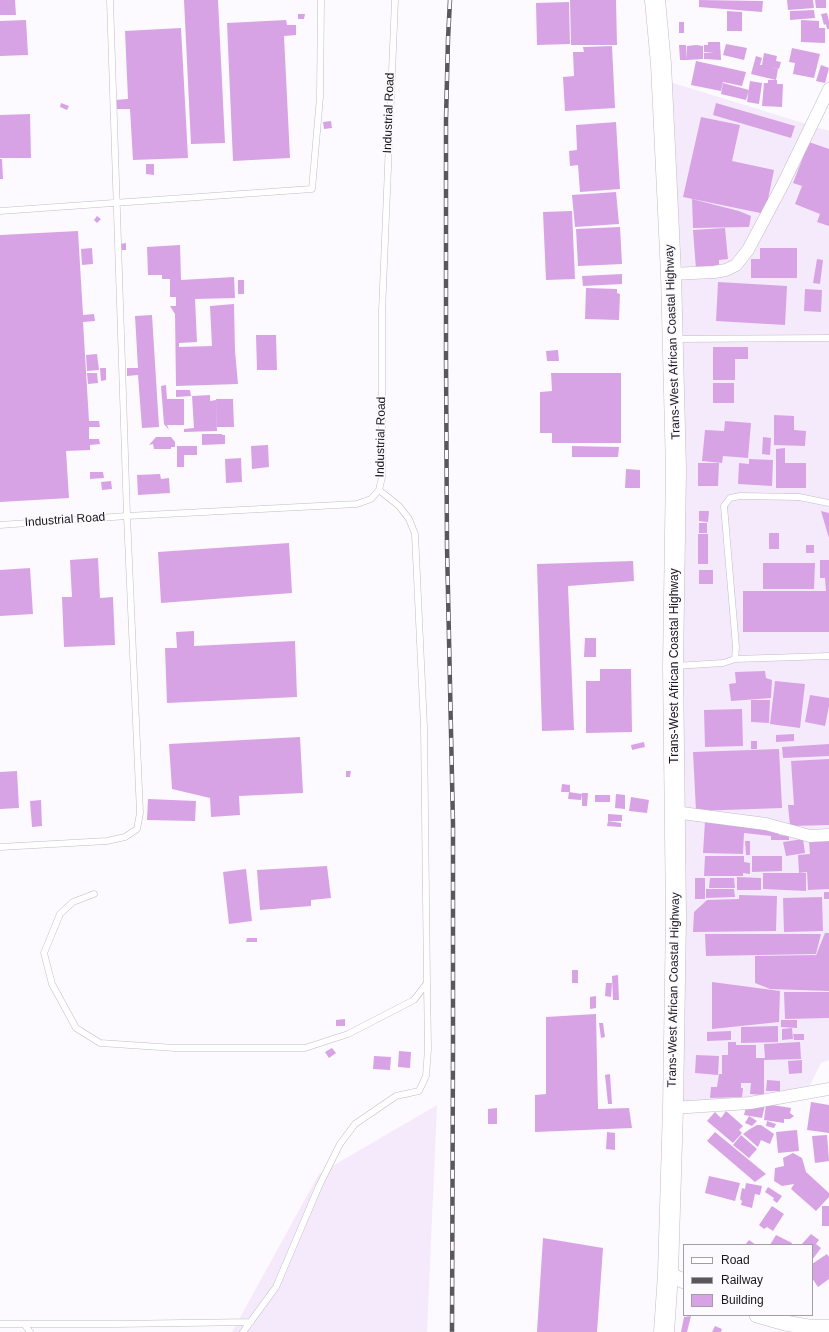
<!DOCTYPE html>
<style>
body{margin:0}
#map{position:relative;width:829px;height:1332px;overflow:hidden;background:#fcf9ff;font-family:Arial,sans-serif}
canvas{display:block}
.legend{position:absolute;left:683px;top:1244px;width:130px;height:72px;box-sizing:border-box;background:#fcf9ff;border:1px solid #a19fa4;margin:0;padding:5px 7px;list-style:none;font-size:12px;color:#19171b}
.legend li{display:flex;align-items:center;gap:8px;height:20px}
.legend b{width:20px;border:1px solid #a19fa4}
</style>
<div id="map">
<canvas width="829" height="1332"></canvas>
<ul class="legend">
<li><b style="height:5px;background:#fff"></b>Road</li>
<li><b style="height:5px;background:#5a575c"></b>Railway</li>
<li><b style="height:11px;background:#d8a3e4"></b>Building</li>
</ul>
</div>
<script>
const ctx = document.querySelector('canvas').getContext('2d');
ctx.lineJoin = 'round';
function fill(path, color) { ctx.fillStyle = color; ctx.fill(path, 'evenodd'); }
const shape = rows => new Path2D(rows.map(r => 'M' + r).join(''));
function strokePath(path, color, width, dash) { ctx.strokeStyle = color; ctx.lineWidth = width; ctx.lineCap = dash ? 'butt' : 'round'; ctx.setLineDash(dash || []); ctx.stroke(path); }
function label(font, color, halo, rows, align = 'center') {
  ctx.font = font + ' Arial,sans-serif'; ctx.lineWidth = 3.5; ctx.setLineDash([]); ctx.textBaseline = 'middle'; ctx.strokeStyle = halo; ctx.fillStyle = color; for (const [text, x, y, turn = 0] of rows) {
    ctx.save(); ctx.translate(x, y); ctx.rotate((+turn || 0) * Math.PI / 180); ctx.textAlign = isNaN(turn) ? turn : align; if (halo) ctx.strokeText(text, 0, 0); ctx.fillText(text, 0, 0); ctx.restore();
  }
}
fill(shape([
 [657,78,829,131,829,1060,821,1063,808,1089,737,1100,677,1106,671,412],
 [437,1105,427,1332,232,1332,319,1174]
]), '#f5eafb');
fill(shape([
 [0,0,15,0,16,15,0,15],
 [184,0,218,0,225,143,191,144],
 [570,0,616,0,617,45,571,45],
 [699,0,763,1,762,12,699,7],
 [787,0,813,0,814,8,788,10],
 [815,0,826,0,826,8,816,8],
 [569,2,570,44,537,45,536,3],
 [814,10,815,18,790,20,790,11],
 [727,11,742,12,742,31,727,31],
 [827,13,829,21,829,29,827,29,826,24,824,25,821,14],
 [298,14,305,14,304,19,298,19],
 [26,20,28,55,0,56,0,21],
 [286,20,287,25,296,25,296,35,284,36,290,158,233,161,227,23],
 [801,20,819,21,819,28,825,28,825,43,801,42],
 [679,22,684,22,684,33,679,33],
 [181,28,188,158,133,160,130,109,116,109,115,100,128,99,125,31],
 [708,42,720,42,721,60,704,59,704,53,714,53,704,52,704,45,708,45],
 [726,44,747,48,744,60,723,55],
 [679,45,686,45,687,60,680,60],
 [696,45,703,46,703,59,687,60,687,46],
 [612,46,615,108,565,111,563,77,574,76,573,52,584,52,583,47],
 [792,48,820,54,814,78,793,74,795,63,789,62],
 [764,53,777,56,776,61,781,62,779,69,771,67,778,69,776,80,751,74,756,56,762,58,760,65,762,65],
 [696,61,746,72,742,86,723,82,721,91,691,85],
 [821,65,829,68,825,83,816,81],
 [768,80,777,80,777,84,783,84,782,107,762,106,764,83,768,83],
 [750,81,762,83,759,104,747,102],
 [723,83,749,90,746,100,721,94],
 [61,103,69,106,67,110,60,107],
 [716,103,795,126,791,138,713,115],
 [30,114,31,158,0,158,0,115],
 [701,117,740,125,732,161,774,170,765,214,683,197],
 [331,121,332,128,324,129,323,122],
 [616,122,620,189,580,192,578,165,570,166,569,151,577,150,576,125],
 [809,142,829,149,829,226,817,222,820,214,795,204,802,186,793,183],
 [0,159,2,159,3,179,0,179],
 [146,164,154,164,154,175,146,174],
 [616,192,619,224,575,227,572,195],
 [692,199,739,211,751,216,749,227,693,228],
 [572,211,575,279,546,280,543,212],
 [97,216,101,219,97,223,94,220],
 [620,227,622,264,578,266,576,229],
 [725,228,728,259,719,260,719,267,696,269,693,230],
 [78,231,83,315,94,314,95,321,83,322,89,421,99,421,100,427,89,427,89,439,99,439,100,444,90,445,90,450,66,451,69,498,0,502,0,235],
 [126,243,126,250,121,250,120,244],
 [180,245,181,280,234,277,235,298,195,299,197,342,179,343,179,347,212,346,210,306,234,304,235,351,238,384,176,386,175,314,170,306,176,306,176,297,170,297,170,279,162,279,162,275,148,275,147,247],
 [92,248,93,264,82,265,81,249],
 [760,248,797,248,797,278,751,278,751,259,760,259],
 [817,259,823,260,820,284,813,283],
 [622,274,622,284,583,286,582,276],
 [238,280,244,280,244,294,238,294],
 [718,282,787,286,785,325,716,321],
 [586,288,617,289,617,293,620,294,619,320,585,319],
 [805,289,822,290,821,312,804,311],
 [152,315,159,427,142,428,138,375,127,376,127,368,138,368,135,316],
 [256,335,276,335,277,370,257,370],
 [713,347,748,347,748,359,735,359,735,380,713,380],
 [558,350,559,361,547,361,546,351],
 [97,354,99,370,87,371,86,355],
 [100,368,106,368,106,380,101,381],
 [87,373,97,373,98,383,88,384],
 [551,373,621,373,621,443,552,443,552,433,540,433,540,392,552,391],
 [713,383,734,383,734,403,713,403],
 [166,385,167,399,184,399,184,425,167,425,169,430,164,424,161,386],
 [176,390,190,390,191,396,176,397],
 [210,395,210,401,216,400,217,431,184,432,184,429,194,428,192,396],
 [216,399,233,399,234,427,217,427],
 [774,415,794,416,794,430,806,431,805,446,774,445],
 [725,421,751,423,748,458,723,456,722,463,702,461,705,430,724,431],
 [202,434,222,434,222,435,225,435,225,444,202,445],
 [156,437,171,437,175,442,175,447,171,447,171,449,154,449,153,444,149,445],
 [763,437,771,438,770,455,762,454],
 [268,445,269,467,252,469,251,446],
 [177,446,197,446,197,455,184,455,184,467,177,467],
 [572,446,619,447,618,457,572,457],
 [785,448,785,463,806,463,806,488,776,488,776,449],
 [241,458,242,482,226,483,225,459],
 [749,459,773,460,772,486,738,484,739,463,749,464],
 [698,463,719,463,718,486,698,486],
 [626,469,640,470,640,488,625,488],
 [90,472,103,472,104,478,90,479],
 [160,474,161,479,169,478,170,493,138,495,137,475],
 [111,481,112,489,102,490,101,482],
 [699,511,709,511,708,522,699,521],
 [821,511,829,513,829,538],
 [699,523,707,523,707,533,699,533],
 [769,533,779,533,779,549,769,549],
 [698,534,708,534,708,564,698,564],
 [289,543,292,593,161,603,158,552],
 [806,545,814,545,814,553,806,553],
 [98,558,100,598,113,597,115,645,64,647,62,597,72,597,70,560],
 [820,560,829,560,829,632,743,632,743,591,826,591,825,578,820,578],
 [633,561,634,581,568,586,574,730,542,731,537,564],
 [763,563,815,563,814,589,763,589],
 [30,568,33,614,0,616,0,570],
 [699,570,713,570,713,584,699,584],
 [194,631,194,646,295,641,297,697,167,703,165,648,177,648,176,632],
 [585,638,596,638,596,657,584,657],
 [600,669,631,669,632,732,586,733,586,681,600,681],
 [765,671,766,678,772,680,771,698,731,701,729,684,736,683,735,672],
 [775,681,805,684,800,728,770,724],
 [810,695,829,698,829,706,825,726,805,722],
 [751,700,770,700,769,723,751,722],
 [742,709,743,746,705,747,704,710],
 [794,734,794,741,776,742,776,735],
 [300,737,303,793,239,796,240,815,211,817,210,798,172,789,169,744],
 [751,741,757,741,757,749,751,749],
 [644,742,645,747,632,750,631,745],
 [829,744,829,756,783,758,782,747],
 [779,749,782,808,696,811,693,752],
 [829,759,829,825,790,826,788,805,794,805,791,761],
 [17,771,19,808,0,809,0,772],
 [346,771,351,771,350,777,346,777],
 [562,784,570,785,570,792,561,792],
 [569,792,582,794,581,800,568,799],
 [582,793,588,793,587,806,582,806],
 [616,794,625,795,625,809,615,808],
 [595,795,610,795,610,802,595,802],
 [631,797,649,800,647,813,629,811],
 [148,799,196,801,195,821,147,820],
 [41,800,42,826,32,827,30,801],
 [608,814,622,815,622,821,608,821],
 [608,821,621,823,621,827,607,826],
 [705,821,779,830,779,835,789,836,789,840,771,840,771,836,744,833,743,854,703,853],
 [803,839,805,853,786,856,783,842],
 [745,841,750,841,750,855,746,855],
 [809,841,829,841,829,889,808,890,807,872,799,873,798,855,810,854],
 [705,856,744,856,744,862,750,863,750,874,743,873,743,876,704,876],
 [752,856,782,856,782,871,752,872],
 [327,866,331,898,311,900,311,906,260,910,257,870],
 [246,869,252,921,229,924,223,872],
 [763,873,806,873,806,891,763,889],
 [737,877,761,878,761,890,737,890],
 [695,878,705,878,705,899,695,899],
 [710,878,734,878,735,888,709,888],
 [706,889,734,889,735,897,706,898],
 [824,892,829,892,829,899,824,899],
 [739,895,777,896,776,931,693,932,694,912,707,900,739,899],
 [822,897,823,931,784,932,783,898],
 [825,933,829,933,829,991,770,989,755,983,755,956,816,955,815,958],
 [705,934,821,934,816,954,706,956],
 [247,938,257,938,257,942,246,942],
 [572,970,578,970,578,983,572,983],
 [618,975,619,1000,613,1000,612,976],
 [712,982,780,991,779,1022,712,1029],
 [606,983,612,983,611,997,605,996],
 [784,992,829,992,829,1018,785,1019],
 [596,996,596,1008,590,1009,590,997],
 [596,1014,598,1109,629,1108,632,1128,535,1132,535,1095,546,1094,546,1017],
 [345,1019,345,1026,336,1026,336,1020],
 [781,1020,797,1020,797,1028,781,1027],
 [599,1023,603,1023,605,1037,601,1038],
 [778,1026,778,1042,741,1043,741,1027],
 [792,1028,793,1039,782,1040,782,1029],
 [731,1031,731,1040,707,1041,707,1032],
 [793,1034,804,1034,804,1040,794,1040],
 [728,1042,736,1042,736,1045,756,1045,756,1058,765,1058,764,1044,800,1042,801,1059,764,1060,764,1095,750,1094,751,1083,741,1083,741,1088,743,1088,742,1097,710,1098,711,1087,717,1087,719,1074,722,1074,722,1055,728,1055],
 [332,1048,336,1053,329,1058,325,1052],
 [399,1051,411,1052,410,1068,398,1067],
 [696,1055,719,1056,718,1075,695,1073],
 [374,1056,391,1057,390,1070,373,1069],
 [802,1060,802,1073,789,1074,788,1061],
 [610,1074,612,1104,608,1104,605,1075],
 [767,1080,780,1081,780,1091,766,1091],
 [811,1102,829,1105,829,1133,807,1130],
 [766,1104,791,1108,790,1113,794,1116,790,1119,784,1119,784,1123,764,1120],
 [760,1105,765,1105,762,1118,744,1115,746,1107,760,1107],
 [497,1108,497,1124,488,1124,488,1109],
 [726,1111,743,1126,739,1130,742,1133,733,1143,707,1121,715,1112,721,1118],
 [749,1116,757,1121,752,1126,745,1123],
 [767,1121,776,1124,774,1128,766,1126],
 [757,1125,761,1125,774,1134,770,1144,761,1140,758,1147,743,1134,750,1129],
 [797,1130,799,1151,778,1153,776,1132],
 [607,1132,615,1133,615,1150,606,1149],
 [715,1132,766,1174,755,1182,707,1141],
 [741,1135,757,1149,749,1158,733,1145],
 [827,1135,829,1161,815,1163,812,1136],
 [793,1153,802,1158,806,1172,829,1193,829,1197,816,1211,791,1189,794,1184,782,1186,774,1181,775,1168,784,1166,783,1158],
 [709,1176,740,1183,735,1201,705,1193],
 [746,1183,762,1186,760,1195,755,1194,752,1208,741,1205,742,1201,740,1199,742,1188,745,1189],
 [768,1187,782,1196,777,1203,773,1200,774,1198,765,1192],
 [772,1206,784,1214,773,1231,767,1227,764,1229,759,1225],
 [822,1206,829,1206,829,1226,822,1226],
 [811,1234,819,1240,816,1244,821,1248,812,1260,812,1245,801,1245],
 [776,1235,792,1243,791,1245,770,1245],
 [543,1238,603,1248,597,1332,537,1332],
 [749,1240,756,1245,745,1245],
 [827,1254,829,1257,829,1279,818,1287,812,1278,812,1264],
 [691,1316,687,1332,681,1332,684,1317],
 [715,1326,722,1329,721,1332,712,1332]
]), '#d8a3e4');
const service = shape([
 [0,211,312,189,320,97,321,0],
 [675,339,829,338],
 [0,525,127,516,357,504,371,499,379,490,382,477,382,311,395,0],
 [735,659,829,656],
 [675,666,723,663,735,659,736,647,724,506,730,498,740,496,799,497,829,503],
 [0,847,107,841,125,837,137,829,140,813,127,516,110,0],
 [94,894,73,902,60,914,44,953,52,984,76,1028,100,1043,175,1048,305,1048,348,1034,414,1000,427,983,424,727,415,534,409,519,399,506,379,490],
 [0,1324,116,1324,251,1322],
 [24,1324,30,1332],
 [243,1332,276,1287,319,1186,340,1144,355,1124,396,1096,419,1091,426,1076,428,1049,427,983]
]);
const minor = shape([
 [671,274,714,272,726,270,736,265,748,250,784,182,829,89],
 [674,812,766,824,810,836,829,835],
 [673,1108,750,1103,829,1089]
]);
const tertiary = shape([
 [668,1274,684,1281],
 [757,1315,785,1323,808,1327,829,1327]
]);
const trunk = shape([
 [655,0,661,64,671,274,676,469,673,666,676,917,673,1108,668,1274,664,1332]
]);
strokePath(service, '#c2bcc6', 7);
strokePath(minor, '#c2bcc6', 13);
strokePath(tertiary, '#c2bcc6', 16);
strokePath(trunk, '#c2bcc6', 21);
strokePath(service, '#fff', 6);
strokePath(minor, '#fff', 12);
strokePath(tertiary, '#fff', 15);
strokePath(trunk, '#fff', 20);
const rail = shape([
 [450,0,448,39,446,119,446,358,447,546,453,824,453,1044,452,1332]
]);
strokePath(rail, '#5a575c', 4.5);
strokePath(rail, '#fcf9ff', 3, [9]);
label('12px', '#19171b', '#fcf9ff', [
 ["Industrial Road",389,113,-88],
 ["Trans-West African Coastal Highway",673,342,-92],
 ["Industrial Road",381,437,-89],
 ["Industrial Road",65,520,-4],
 ["Trans-West African Coastal Highway",675,666,-90],
 ["Trans-West African Coastal Highway",674,990,-89]
]);
</script>
